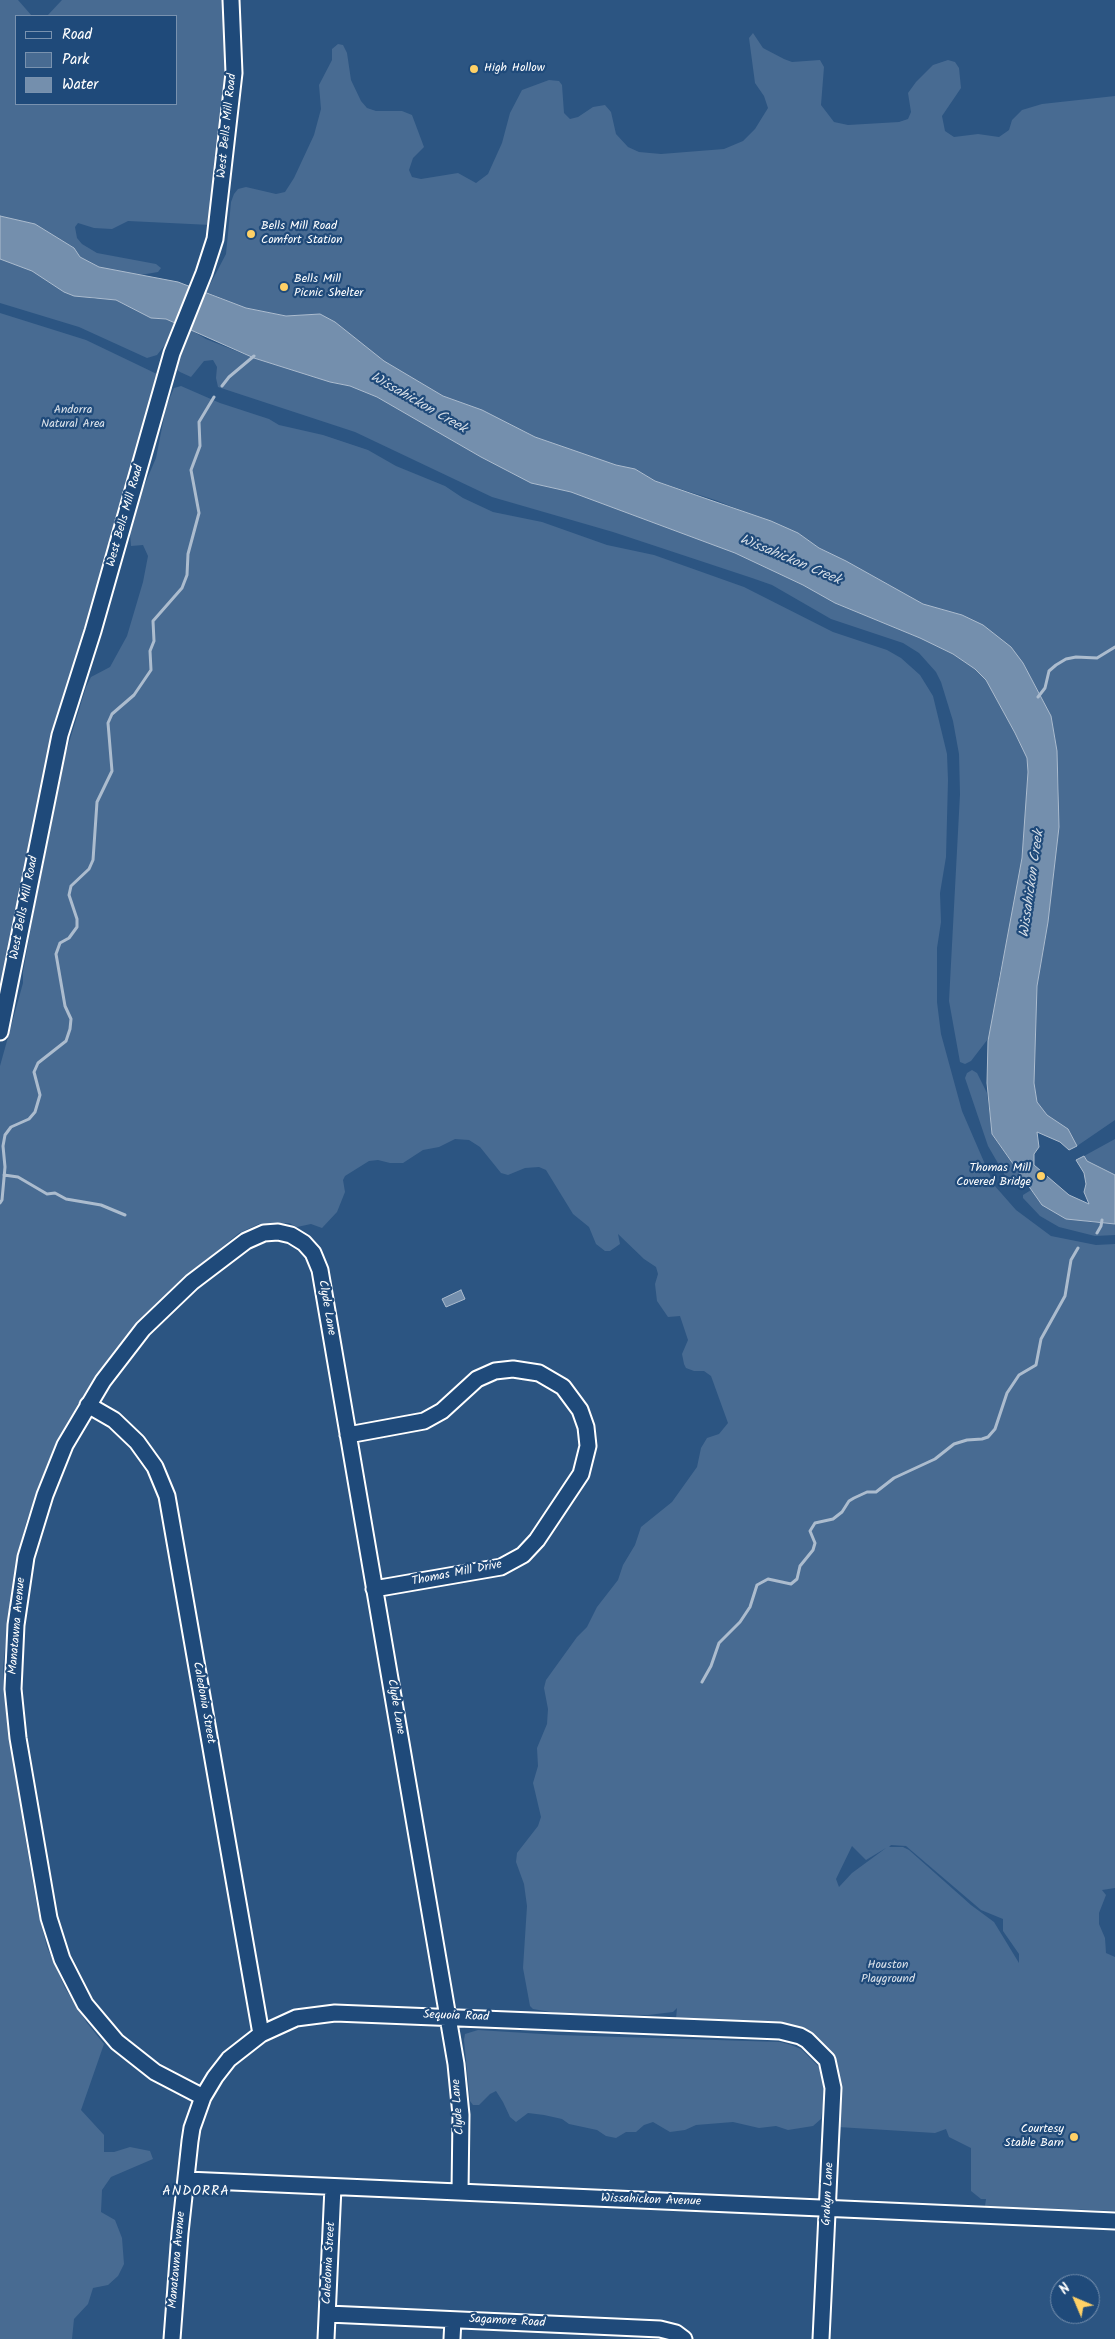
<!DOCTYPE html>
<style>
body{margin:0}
#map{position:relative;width:1115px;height:2339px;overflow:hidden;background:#2c5582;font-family:Kalam,sans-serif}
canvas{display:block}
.legend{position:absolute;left:15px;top:15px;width:162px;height:90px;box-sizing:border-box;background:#1f4a7a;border:1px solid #7992af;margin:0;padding:6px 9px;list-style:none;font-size:15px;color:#fff}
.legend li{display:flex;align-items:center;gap:10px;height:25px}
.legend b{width:25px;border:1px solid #7992af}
.north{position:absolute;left:1050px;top:2274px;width:50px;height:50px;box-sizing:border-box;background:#1f4a7a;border:1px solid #7992af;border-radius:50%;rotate:315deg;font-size:14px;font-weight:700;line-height:20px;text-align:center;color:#fff}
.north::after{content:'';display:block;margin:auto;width:18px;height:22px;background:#ffd166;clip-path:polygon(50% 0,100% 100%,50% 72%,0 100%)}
</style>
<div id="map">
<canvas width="1115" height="2339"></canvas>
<ul class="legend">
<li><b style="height:6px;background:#1f4a7a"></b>Road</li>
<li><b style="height:14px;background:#486b92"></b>Park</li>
<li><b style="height:14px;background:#748fad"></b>Water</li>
</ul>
<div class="north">N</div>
</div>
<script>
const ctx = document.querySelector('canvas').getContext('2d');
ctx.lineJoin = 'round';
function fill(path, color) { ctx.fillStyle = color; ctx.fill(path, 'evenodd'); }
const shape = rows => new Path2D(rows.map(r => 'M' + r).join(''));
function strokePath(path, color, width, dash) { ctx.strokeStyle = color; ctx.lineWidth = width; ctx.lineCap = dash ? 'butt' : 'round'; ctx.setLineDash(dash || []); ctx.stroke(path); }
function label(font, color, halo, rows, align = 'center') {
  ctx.font = font + ' Kalam,sans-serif'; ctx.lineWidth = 4.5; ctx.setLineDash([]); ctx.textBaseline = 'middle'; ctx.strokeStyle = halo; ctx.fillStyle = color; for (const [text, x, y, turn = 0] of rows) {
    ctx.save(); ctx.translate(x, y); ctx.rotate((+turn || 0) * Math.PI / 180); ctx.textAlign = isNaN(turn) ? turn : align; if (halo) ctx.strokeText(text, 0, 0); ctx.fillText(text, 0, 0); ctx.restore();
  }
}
fill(shape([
 [0,0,18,0,32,16,16,16,16,104,176,104,176,16,47,16,62,0,225,0,227,50,211,225,128,221,112,229,94,228,78,223,75,227,77,238,82,244,97,253,156,264,161,268,158,272,140,275,99,267,80,257,74,248,35,224,0,216],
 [753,33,763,48,784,59,792,62,820,60,824,67,821,105,834,122,848,125,899,122,908,119,911,112,908,93,916,82,933,65,948,60,955,62,959,68,961,88,942,116,945,131,954,137,978,134,999,137,1009,130,1012,120,1022,110,1042,104,1115,96,1115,1120,1077,1146,1068,1129,1047,1115,1037,1102,1034,1083,1037,986,1048,922,1059,827,1059,794,1057,751,1051,716,1023,663,962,615,923,604,846,561,819,548,798,533,715,500,655,481,635,469,616,465,535,437,482,410,443,396,384,361,335,322,320,314,286,316,246,308,206,292,226,254,231,202,234,194,238,189,246,187,276,194,285,192,294,178,314,135,321,109,319,85,332,60,332,49,338,44,343,45,347,53,351,80,361,101,367,108,376,111,402,111,412,115,424,147,413,158,409,170,412,177,421,179,458,173,476,183,488,174,502,143,510,113,522,90,549,80,559,81,562,85,564,113,570,119,578,117,593,107,605,105,611,112,616,134,628,147,639,152,661,154,724,149,743,141,755,129,768,108,764,96,755,83,749,38],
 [0,259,32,271,64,292,95,299,102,298,116,300,151,318,166,319,174,322,165,345,157,355,147,358,79,327,0,303],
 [0,313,86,340,159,375,84,642,0,1008],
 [191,330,206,339,254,358,330,382,350,386,377,397,481,457,531,483,571,492,735,553,803,585,835,603,920,638,953,654,975,669,986,680,1015,733,1027,758,1028,772,1022,858,1016,902,999,977,991,1035,971,1061,965,1064,960,1062,949,1001,960,794,959,754,953,721,941,682,936,672,919,653,903,643,831,619,772,585,752,578,613,532,492,497,355,432,218,387,216,378,217,367,213,360,204,361,191,377,180,372,176,369,186,337],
 [181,386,220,403,269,419,279,425,323,435,368,450,396,466,445,486,463,498,493,512,542,522,607,545,654,555,744,587,833,632,887,650,901,658,920,675,933,696,947,754,948,780,946,857,940,893,941,922,937,948,937,1002,941,1034,962,1111,994,1185,1016,1210,1051,1236,1096,1245,1115,1244,1115,1888,1102,1890,1106,1895,1099,1913,1099,1924,1105,1938,1106,1953,1115,1957,1115,2211,985,2206,986,2199,981,2199,971,2191,971,2148,949,2137,946,2129,935,2133,838,2127,839,2083,836,2066,822,2043,799,2027,783,2024,676,2019,677,2008,673,2012,648,2015,556,2013,533,2009,530,2006,523,1968,527,1906,524,1884,516,1862,517,1853,538,1826,541,1817,533,1783,538,1766,537,1748,547,1724,548,1709,544,1688,546,1680,577,1637,587,1627,597,1607,618,1580,623,1565,635,1545,641,1527,672,1502,697,1467,701,1448,707,1438,719,1434,728,1423,711,1376,704,1371,694,1371,686,1368,684,1364,682,1354,688,1340,680,1316,668,1317,657,1301,655,1284,658,1274,656,1267,644,1259,618,1234,620,1244,610,1251,605,1251,596,1244,589,1227,573,1214,546,1170,539,1167,525,1168,508,1175,501,1173,480,1147,469,1140,455,1139,439,1147,423,1150,403,1163,390,1163,378,1160,369,1161,345,1176,343,1180,345,1192,337,1212,322,1228,311,1224,297,1227,289,1223,259,1224,239,1233,204,1262,148,1313,113,1354,78,1404,47,1465,26,1523,17,1559,9,1611,3,1668,7,1718,13,1761,21,1794,25,1836,38,1912,47,1947,65,1988,87,2023,104,2044,81,2110,104,2135,104,2152,114,2152,130,2147,150,2151,153,2159,111,2177,102,2190,101,2212,115,2220,122,2238,124,2264,118,2276,108,2285,93,2288,88,2304,74,2319,72,2339,0,2339,0,1066,23,983,23,972,34,910,64,759,86,687,91,677,110,667,127,636,143,582,148,556,143,545,131,546,130,533,138,500,156,458,166,407,174,388],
 [891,1845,906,1846,981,1910,1003,1919,1003,1931,1019,1954,1019,1963,994,1922,971,1905,909,1850,903,1847,889,1847],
 [852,1846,866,1860,886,1848,852,1873,839,1887,836,1879],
 [972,1070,977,1073,987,1093,992,1135,1024,1180,1019,1184,1010,1184,988,1146,965,1078,967,1073],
 [1115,1139,1115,1175,1087,1161,1084,1156],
 [1031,1190,1042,1205,1088,1222,1115,1224,1115,1235,1095,1236,1059,1227,1040,1216,1023,1198,1023,1195],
 [478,2030,558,2035,780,2042,791,2045,801,2049,819,2067,825,2093,821,2119,813,2126,788,2130,776,2126,759,2128,733,2122,696,2125,685,2130,670,2132,653,2122,644,2125,636,2132,626,2132,616,2138,606,2136,597,2130,569,2124,562,2119,544,2115,528,2113,516,2122,510,2117,503,2102,496,2091,490,2094,479,2105,473,2105,470,2101,464,2040,465,2034]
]), '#486b92');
const water = shape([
 [0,216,35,224,74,248,80,257,99,267,178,282,246,308,286,316,320,314,335,322,384,361,443,396,482,410,535,437,616,465,635,469,655,481,771,521,798,533,819,548,846,561,923,604,962,615,983,625,1011,647,1023,663,1051,716,1057,751,1059,827,1048,922,1037,986,1034,1083,1037,1102,1047,1115,1068,1129,1077,1146,1069,1150,1060,1142,1037,1132,1039,1147,1034,1154,1034,1165,1069,1195,1089,1204,1084,1192,1086,1184,1084,1173,1076,1160,1084,1156,1087,1161,1115,1175,1115,1224,1066,1219,1042,1205,992,1134,987,1083,988,1041,1022,858,1028,772,1027,758,1015,733,986,680,975,669,953,654,920,638,835,603,803,585,735,553,571,492,531,483,481,457,377,397,350,386,330,382,254,358,166,319,151,318,116,300,74,296,64,292,32,271,0,259,0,216],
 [461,1290,465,1299,446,1307,442,1299,461,1290]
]);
fill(water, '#748fad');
strokePath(water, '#acbcce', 1);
strokePath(shape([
 [222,386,229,377,254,356],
 [1038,697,1045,688,1049,671,1056,665,1066,659,1076,657,1097,658,1115,647],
 [4,1175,18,1177,47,1194,55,1193,66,1199,101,1205,125,1215],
 [0,1203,2,1200,5,1167,3,1146,5,1135,11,1127,29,1119,35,1112,40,1095,34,1072,38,1063,66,1041,70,1029,71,1019,65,1006,56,954,60,943,69,938,77,927,77,919,69,895,71,886,89,869,93,860,97,802,112,771,108,723,112,714,134,695,151,670,150,651,154,641,153,621,182,588,187,575,188,554,199,513,191,470,200,446,199,422,214,397],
 [1097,1233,1101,1226,1102,1220],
 [702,1682,711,1666,719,1643,740,1622,750,1607,757,1585,768,1579,791,1584,797,1579,800,1566,813,1550,815,1543,810,1531,815,1523,833,1519,842,1512,849,1501,854,1498,867,1492,876,1492,894,1478,935,1459,954,1444,967,1440,982,1439,988,1437,995,1429,1007,1393,1019,1375,1036,1365,1041,1339,1065,1296,1071,1260,1078,1248]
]), '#acbcce', 3);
const minor = shape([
 [0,1032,60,735,93,631,172,353,204,273,215,239,234,73,231,0],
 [88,1405,114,1420,137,1442,155,1467,167,1496,261,2034],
 [348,1435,424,1421,442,1411,477,1379,495,1371,513,1369,539,1373,563,1387,580,1410,586,1427,588,1446,581,1474,537,1540,523,1555,501,1567,374,1589],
 [203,2097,155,2072,117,2042,85,2004,62,1959,49,1918,18,1738,13,1689,16,1625,26,1557,45,1495,65,1445,103,1381,143,1329,192,1282,246,1241,264,1233,278,1232,291,1235,304,1243,313,1253,320,1270,456,2064,461,2115,460,2192],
 [187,2180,1115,2221],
 [328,2314,660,2329,676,2333,684,2339],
 [172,2339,180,2233,190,2141,192,2128,203,2097,215,2077,229,2059,261,2034,296,2018,335,2013,780,2031,800,2036,807,2040,827,2060,833,2088,821,2339],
 [326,2339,333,2187],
 [452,2339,453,2320]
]);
strokePath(minor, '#fff', 19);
strokePath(minor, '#1f4a7a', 15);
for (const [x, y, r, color] of [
 [474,69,5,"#ffd166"],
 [251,234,5,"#ffd166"],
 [284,287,5,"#ffd166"],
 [1041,1176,5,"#ffd166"],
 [1074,2137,5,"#ffd166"]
]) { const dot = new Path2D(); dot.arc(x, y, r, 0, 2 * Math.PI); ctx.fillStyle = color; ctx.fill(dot); strokePath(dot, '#1f4a7a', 2); }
label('12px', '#fff', '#1f4a7a', [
 ["High Hollow",484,69],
 ["Bells Mill Road",261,227],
 ["Comfort Station",261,241],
 ["Bells Mill",294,280],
 ["Picnic Shelter",294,294],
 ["Thomas Mill",1031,1169,"right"],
 ["Covered Bridge",1031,1183,"right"],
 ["Courtesy",1064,2130,"right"],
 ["Stable Barn",1064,2144,"right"]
], 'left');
label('12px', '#fff', '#1f4a7a', [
 ["West Bells Mill Road",228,126,-84],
 ["West Bells Mill Road",126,516,-74],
 ["West Bells Mill Road",25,908,-79],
 ["Clyde Lane",326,1308,80],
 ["Thomas Mill Drive",457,1574,-11],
 ["Manatawna Avenue",18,1626,-85],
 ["Caledonia Street",203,1703,80],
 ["Clyde Lane",395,1707,80],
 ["Sequoia Road",456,2017,2],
 ["Clyde Lane",459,2107,-94],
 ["Grakyn Lane",829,2194,-87],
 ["Wissahickon Avenue",651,2201,2],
 ["Manatawna Avenue",178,2260,-85],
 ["Caledonia Street",330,2263,-87],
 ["Sagamore Road",507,2322,3]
]);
label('12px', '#dae1e9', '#1f4a7a', [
 ["Andorra",73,411],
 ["Natural Area",73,425],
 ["Houston",888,1966],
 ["Playground",888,1980]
]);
label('italic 14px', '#d5dde6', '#1f4a7a', [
 ["Wissahickon Creek",418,404,30],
 ["Wissahickon Creek",790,561,23],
 ["Wissahickon Creek",1033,884,-82]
]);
ctx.letterSpacing = '1px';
label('14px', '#fff', '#1f4a7a', [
 ["ANDORRA",196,2193]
]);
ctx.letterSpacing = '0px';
</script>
